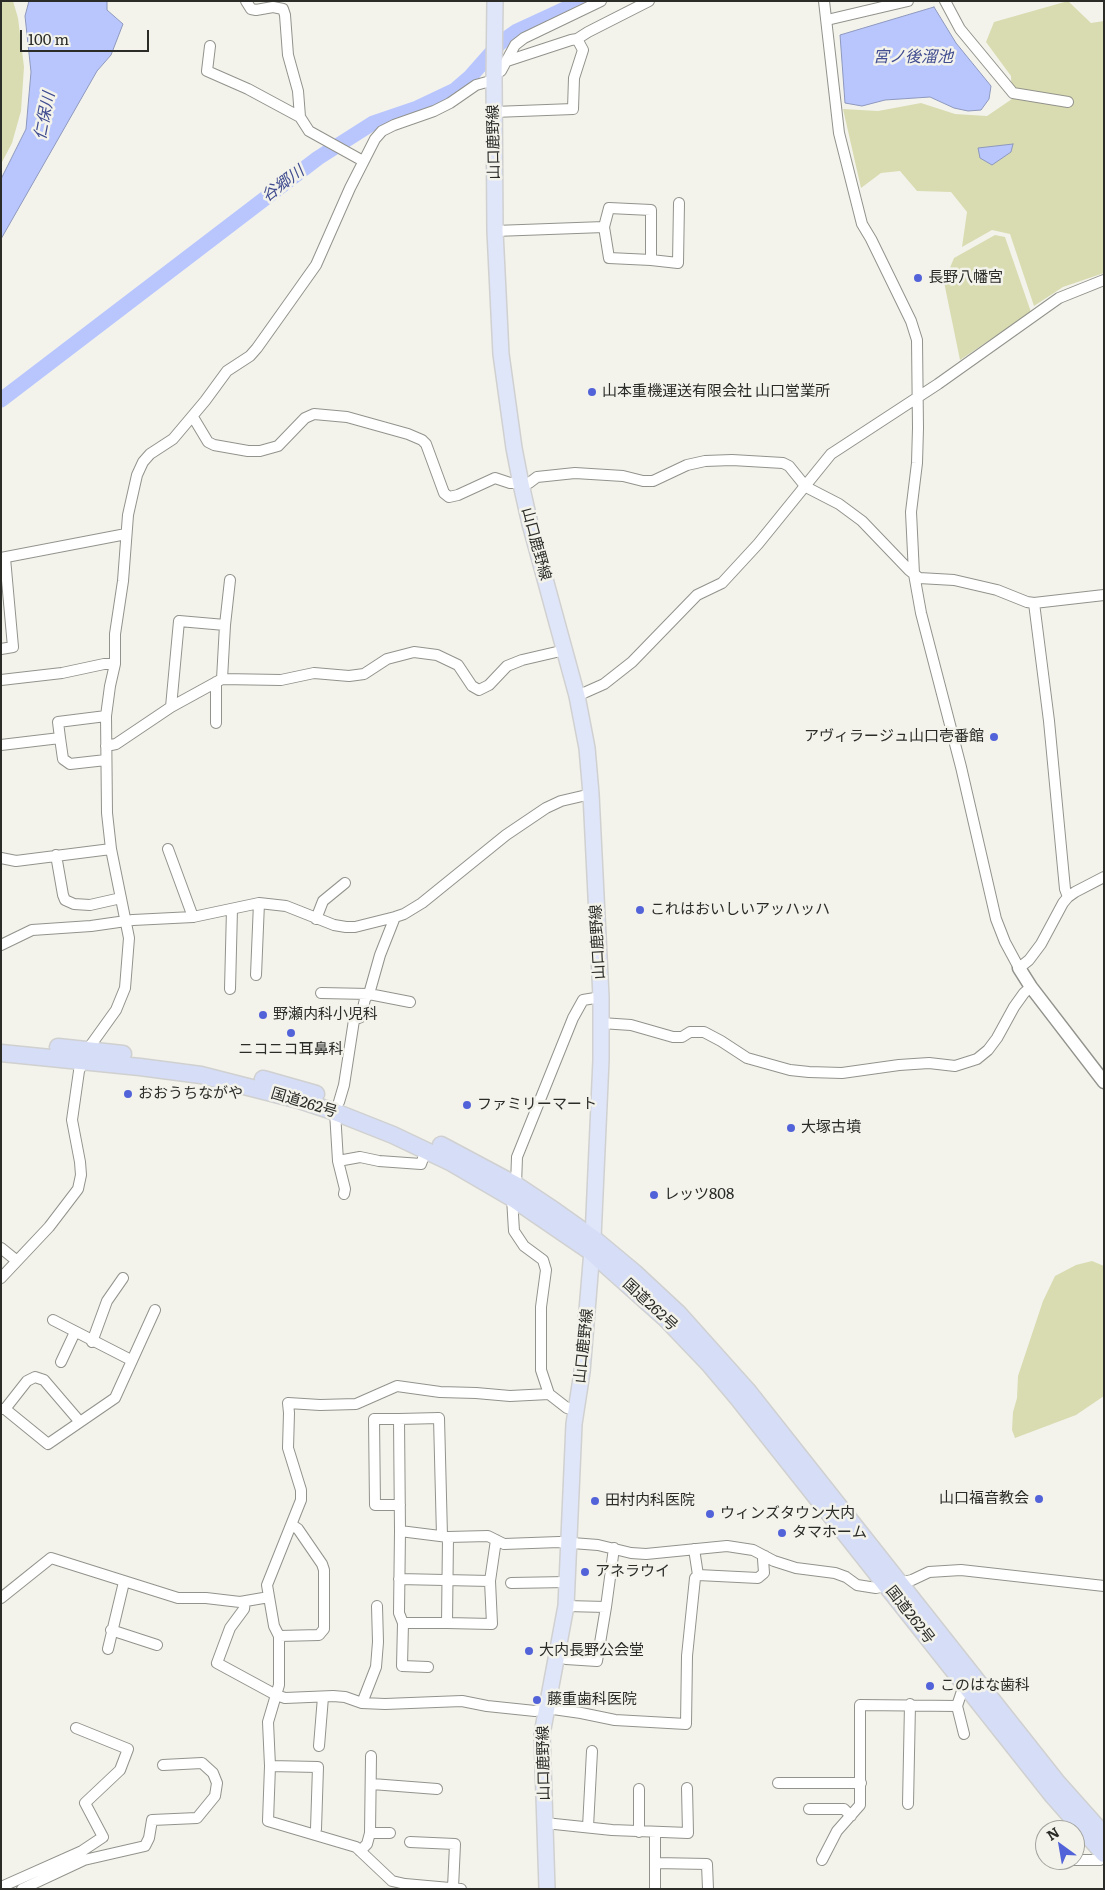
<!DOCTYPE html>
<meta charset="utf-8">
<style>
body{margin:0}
#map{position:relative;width:1105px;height:1890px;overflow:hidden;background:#f3f3ec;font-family:Literata,serif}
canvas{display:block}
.frame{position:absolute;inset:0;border:2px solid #2b2b28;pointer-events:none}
.north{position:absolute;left:1035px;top:1820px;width:50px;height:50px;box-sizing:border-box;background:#f3f3ec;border:1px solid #a3a39e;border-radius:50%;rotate:328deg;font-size:14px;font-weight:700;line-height:20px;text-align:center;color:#2b2b28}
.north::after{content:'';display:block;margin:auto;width:18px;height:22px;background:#5262d8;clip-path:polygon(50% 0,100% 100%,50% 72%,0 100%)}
.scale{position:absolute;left:20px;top:30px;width:129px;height:22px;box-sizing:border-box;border:2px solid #2b2b28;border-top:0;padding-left:6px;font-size:15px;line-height:18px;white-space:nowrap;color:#2b2b28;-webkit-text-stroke:4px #f3f3ec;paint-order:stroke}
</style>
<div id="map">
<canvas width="1105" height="1890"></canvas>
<div class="frame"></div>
<div class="north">N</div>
<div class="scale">100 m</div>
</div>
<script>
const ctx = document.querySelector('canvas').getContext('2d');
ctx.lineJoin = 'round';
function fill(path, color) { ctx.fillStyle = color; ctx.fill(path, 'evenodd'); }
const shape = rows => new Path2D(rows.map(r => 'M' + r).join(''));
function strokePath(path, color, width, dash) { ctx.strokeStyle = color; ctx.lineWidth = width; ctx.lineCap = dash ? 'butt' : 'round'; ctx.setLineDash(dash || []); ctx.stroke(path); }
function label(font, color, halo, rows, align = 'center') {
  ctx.font = font + ' Literata,"Noto Sans JP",serif'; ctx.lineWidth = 5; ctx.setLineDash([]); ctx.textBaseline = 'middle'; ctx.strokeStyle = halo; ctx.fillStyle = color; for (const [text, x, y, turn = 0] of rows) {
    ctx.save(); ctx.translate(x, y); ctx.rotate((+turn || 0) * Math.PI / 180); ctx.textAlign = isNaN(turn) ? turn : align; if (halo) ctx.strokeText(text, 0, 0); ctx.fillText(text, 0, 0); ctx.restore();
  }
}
fill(shape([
 [1,1,13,1,18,18,24,67,21,111,12,143,1,164],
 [1068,1,1091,23,1104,21,1104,273,1063,287,1034,306,1010,234,992,230,962,247,967,212,951,192,917,191,900,171,881,173,861,188,843,109,878,111,921,103,955,114,987,116,1012,99,1011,76,986,42,994,22],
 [995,235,1005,237,1031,312,960,360,944,282,954,258],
 [1092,1261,1104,1266,1104,1396,1076,1415,1015,1438,1012,1430,1013,1412,1017,1398,1018,1376,1043,1301,1055,1276,1076,1265]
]), '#d9dcb1');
const water = shape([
 [29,1,107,1,107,10,123,24,111,55,97,71,1,239,1,179,26,129,31,72,25,16,29,1],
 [934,7,956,43,991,86,989,99,981,110,968,111,954,108,930,97,885,100,862,106,845,103,840,35,934,7],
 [1013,144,1011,152,992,165,980,158,978,148,1013,144]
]);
fill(water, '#b8c6fd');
strokePath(water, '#8e98bd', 1);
strokePath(shape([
 [1,400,318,158,373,123,417,108,455,90,470,77,500,43,517,31,582,1]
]), '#b8c6fd', 15);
const minor = shape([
 [246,1,251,9,256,10,273,7,283,9,285,15,288,55,298,91,300,117],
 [824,1,839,133,862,224,871,239,911,321,917,340,918,428,917,463,911,512,914,574,921,613,961,767,996,919,1005,942,1019,968,1029,960,1041,944,1063,903,1068,897,1075,892,1104,877],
 [945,1,960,29,1013,93,1068,102],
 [827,20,908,1],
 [577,39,588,32,649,1],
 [210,46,207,71,248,89,300,117,309,131,363,161],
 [494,74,501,71,515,45,524,38,601,1],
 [494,112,573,109,574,78,583,50,577,39,571,40,507,61],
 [495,231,604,227,609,258,651,260,651,210,609,208,604,227],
 [651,260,678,263,679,203],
 [193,417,208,442,214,445,248,451,260,451,278,446,305,418,314,414,347,417,408,434,422,440,426,444,444,493,449,497,458,495,495,478,510,483,529,483,537,477,575,473,623,476,643,481,653,481,687,465,705,461,732,460,783,463,789,466,806,487,839,504,862,521,909,570,919,578,954,580,997,590,1027,602,1034,603,1104,595],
 [1,558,126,534],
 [1034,603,1049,721,1065,889,1068,897],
 [225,625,230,580],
 [1,649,13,647,5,558],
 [1,680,62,673,104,664,115,664],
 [216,682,216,723],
 [577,696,604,684,632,662,697,595,722,583,758,544,831,454,938,384,1059,298,1104,280],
 [171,707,179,621,225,625,222,679],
 [60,738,63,759,70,764,106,760],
 [1,745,60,738,58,722,106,716],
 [106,746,116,744,171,707,222,679,281,680,314,673,349,676,364,674,387,659,414,652,437,655,458,665,472,686,479,690,489,685,507,666,522,660,565,650],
 [168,849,193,917],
 [56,855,63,895,65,900,74,904,90,905,121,898],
 [1,858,16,861,111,849],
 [316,919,323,901,345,883],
 [1,945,32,930,91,926,133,920,193,917,259,903,286,906,334,925,346,927,355,927,395,917,404,914,422,903,506,835,546,808,561,801,591,794],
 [256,975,259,903],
 [230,989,232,909],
 [321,993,369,994,380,955,395,917],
 [601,1023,631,1025,673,1037,682,1037,690,1032,704,1032,721,1041,747,1058,790,1070,809,1072,842,1073,899,1065,929,1063,955,1066,977,1059,988,1050,997,1038,1014,1007,1024,993,1031,987],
 [339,1102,344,1085,354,1020,361,1017,365,999,369,994,410,1002],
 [335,1112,338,1161,345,1189,344,1194],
 [338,1161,360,1157,379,1161,421,1164,426,1150],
 [516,1185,517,1157,573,1018,583,1000,601,997],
 [512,1198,514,1231,524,1246,543,1260,546,1270,541,1307,541,1370,549,1394,567,1408,577,1409],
 [1,1248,17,1261],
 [1,1278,49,1227,78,1189,81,1175,80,1162,72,1120,79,1071,88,1049,116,1010,125,988,129,938,111,849,107,813,106,716,110,686,115,664,115,634,123,581,128,515,137,475,143,462,150,454,173,439,205,401,227,371,250,356,257,348,294,296,316,265,350,188,375,139,382,131,394,125,434,111,450,103,476,85,494,80],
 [53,1320,131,1360],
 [92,1342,107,1301,123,1278],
 [61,1362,75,1332],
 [1,1409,5,1409,48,1444,115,1398,155,1310],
 [5,1409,27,1381,35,1377,44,1380,80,1422],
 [399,1419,374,1419,375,1505,400,1505],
 [400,1531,399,1613,403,1623,447,1623,448,1537],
 [442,1536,439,1418,399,1419,400,1531,448,1537,488,1536,504,1544,559,1542,598,1545,631,1553,646,1554,727,1546,753,1550,774,1561,796,1568,835,1573,846,1577,857,1585,876,1588,912,1580,929,1572,961,1570,1104,1586],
 [698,1575,758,1578,764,1573,763,1559,765,1556],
 [399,1579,490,1581,492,1624,447,1623],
 [490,1581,496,1540],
 [511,1583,567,1582],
 [1,1598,51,1558,178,1598,206,1598,240,1602,269,1597],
 [245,1601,244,1609,230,1628,217,1663,276,1695,285,1698,333,1696,345,1697,362,1703,385,1704,462,1701,487,1706,535,1711,546,1708,581,1713,615,1720,686,1724,687,1656,695,1578,698,1575,694,1549],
 [566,1606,606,1607,614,1548],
 [403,1623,402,1666,428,1667],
 [111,1630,157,1645],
 [279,1636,319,1635,324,1629,324,1570,322,1564,298,1529,292,1525],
 [108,1649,124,1582],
 [566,1659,597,1661,606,1607],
 [362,1703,376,1667,378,1642,377,1606],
 [957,1706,964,1734],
 [319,1746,323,1697],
 [270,1766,318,1767,316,1829,314,1834],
 [778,1783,861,1783],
 [372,1784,437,1789],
 [908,1804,910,1704],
 [809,1809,844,1809,851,1816],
 [545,1823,612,1830,688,1833,687,1788],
 [588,1827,592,1751],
 [639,1832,639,1789],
 [655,1832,655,1889],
 [370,1833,390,1833],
 [410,1842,455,1844,453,1888],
 [360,1851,367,1844,370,1833,371,1756],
 [822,1860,837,1831,860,1805,860,1705,957,1706,964,1685,968,1682],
 [1072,1860,1100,1860,1104,1857],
 [656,1863,707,1864,708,1889],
 [1,1887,82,1851,103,1837,85,1803,120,1770,128,1749,76,1728],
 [22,1889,84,1860,145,1846,149,1838,152,1820,197,1818,215,1796,217,1783,213,1773,202,1763,163,1765],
 [461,1889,405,1884,392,1881,356,1847,268,1821,270,1766,268,1722,279,1685,279,1636,274,1626,267,1585,301,1500,301,1490,288,1448,289,1413,288,1403,320,1405,356,1404,397,1386,440,1392,476,1393,510,1396,549,1394]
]);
const tertiary = shape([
 [1019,968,1031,987,1104,1082]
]);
const primary = shape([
 [495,1,494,80,495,231,501,354,514,448,521,484,530,524,577,696,587,748,591,794,601,997,601,1060,593,1238,582,1372,574,1424,566,1606,542,1734,547,1889]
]);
const trunk = shape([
 [58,1047,123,1054],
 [1,1053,140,1067,201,1075,299,1100,335,1112,393,1135,452,1163,512,1198,591,1252,666,1319,710,1365,737,1397,1053,1796,1104,1854],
 [263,1079,316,1094],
 [441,1145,516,1185,555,1211,593,1238,635,1273,679,1314,747,1390,1056,1781,1104,1835]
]);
strokePath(minor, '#93938d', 12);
strokePath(tertiary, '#93938d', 15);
strokePath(primary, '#d0d0d0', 18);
strokePath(trunk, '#d0d0d0', 19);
strokePath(minor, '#fff', 10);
strokePath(tertiary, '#fff', 12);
strokePath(primary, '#e0e6f9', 15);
strokePath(trunk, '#d6def7', 16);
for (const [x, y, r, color] of [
 [918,278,5,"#5262d8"],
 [592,392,5,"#5262d8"],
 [994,737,5,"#5262d8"],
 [640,910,5,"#5262d8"],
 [263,1015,5,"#5262d8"],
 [291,1033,5,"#5262d8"],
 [128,1094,5,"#5262d8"],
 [467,1105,5,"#5262d8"],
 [791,1128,5,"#5262d8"],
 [654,1195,5,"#5262d8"],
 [1039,1499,5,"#5262d8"],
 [595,1501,5,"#5262d8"],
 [710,1514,5,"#5262d8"],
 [782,1533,5,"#5262d8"],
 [585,1572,5,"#5262d8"],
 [529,1651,5,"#5262d8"],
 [930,1686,5,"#5262d8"],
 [537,1700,5,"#5262d8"]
]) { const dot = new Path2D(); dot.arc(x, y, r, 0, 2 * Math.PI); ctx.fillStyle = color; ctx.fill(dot); strokePath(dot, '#f3f3ec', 2); }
label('15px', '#2b2b28', '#f3f3ec', [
 ["山口鹿野線",494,142,-91],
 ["山口鹿野線",536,544,75],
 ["山口鹿野線",598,942,-93],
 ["国道262号",304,1103,17],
 ["国道262号",650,1305,43],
 ["山口鹿野線",584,1346,-84],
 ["国道262号",910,1615,52],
 ["山口鹿野線",544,1763,-91]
]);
label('15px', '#2b2b28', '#f3f3ec', [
 ["長野八幡宮",928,278],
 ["山本重機運送有限会社 山口営業所",602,392],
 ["アヴィラージュ山口壱番館",984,737,"right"],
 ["これはおいしいアッハッハ",650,910],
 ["野瀬内科小児科",273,1015],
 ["ニコニコ耳鼻科",291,1050,"center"],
 ["おおうちながや",138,1094],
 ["ファミリーマート",477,1105],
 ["大塚古墳",801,1128],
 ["レッツ808",664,1195],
 ["山口福音教会",1029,1499,"right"],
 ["田村内科医院",605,1501],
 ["ウィンズタウン大内",720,1514],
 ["タマホーム",792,1533],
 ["アネラウイ",595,1572],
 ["大内長野公会堂",539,1651],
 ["このはな歯科",940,1686],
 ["藤重歯科医院",547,1700]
], 'left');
label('italic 16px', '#404c8f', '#f3f3ec', [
 ["宮ノ後溜池",913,57],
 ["仁保川",45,116,-79],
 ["谷郷川",283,184,-37]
]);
</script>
